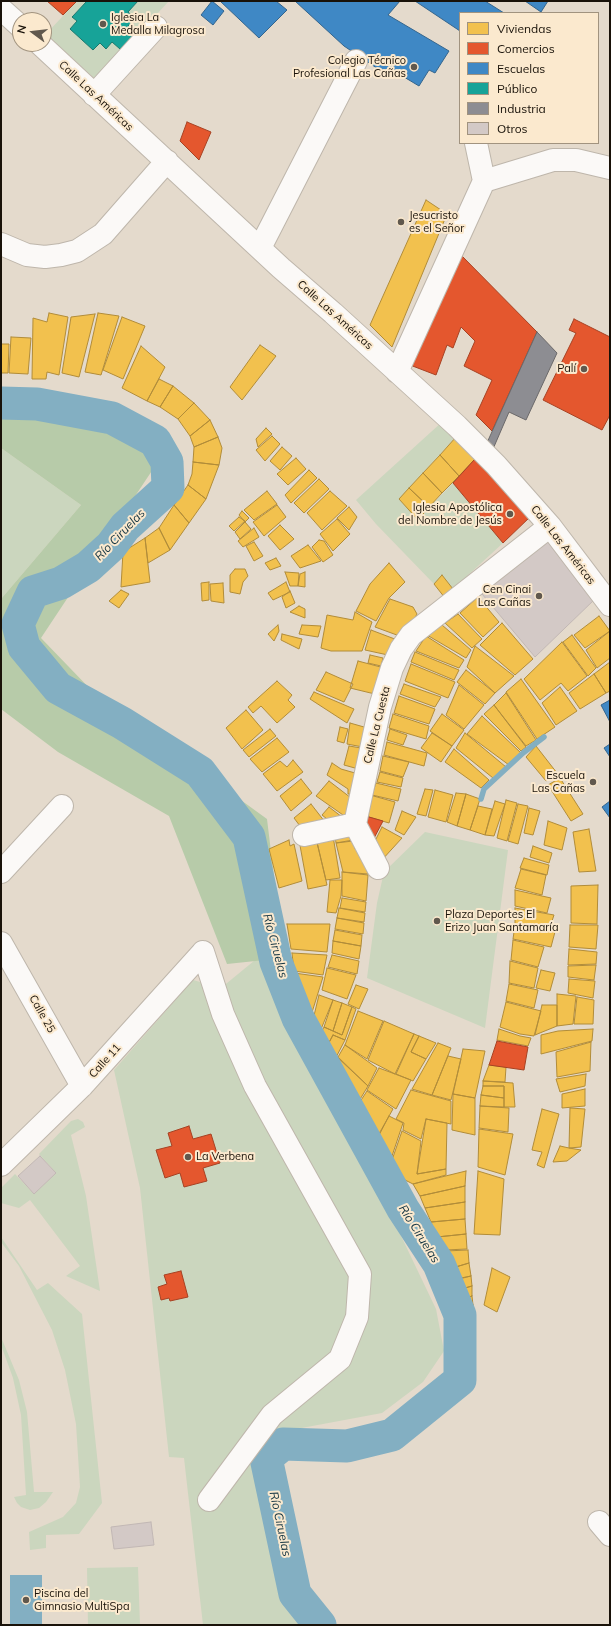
<!DOCTYPE html>
<meta charset="utf-8">
<style>
body{margin:0}
#map{position:relative;width:611px;height:1626px;overflow:hidden;background:#e4dacc;font-family:Mulish,sans-serif}
canvas{display:block}
.frame{position:absolute;inset:0;border:2px solid #191209;pointer-events:none}
.legend{position:absolute;left:459px;top:12px;width:140px;height:132px;box-sizing:border-box;background:#fbe9ce;border:1px solid #a1937f;margin:0;padding:5px 7px;list-style:none;font-size:12px;color:#191209}
.legend li{display:flex;align-items:center;gap:8px;height:20px}
.legend b{width:20px;border:1px solid #a1937f}
.north{position:absolute;left:12px;top:12px;width:40px;height:40px;box-sizing:border-box;background:#fbe9ce;border:1px solid #a1937f;border-radius:50%;rotate:285deg;font-size:11px;font-weight:700;line-height:16px;text-align:center;color:#191209}
.north::after{content:'';display:block;margin:auto;width:14px;height:18px;background:#60584d;clip-path:polygon(50% 0,100% 100%,50% 72%,0 100%)}
</style>
<div id="map">
<canvas width="611" height="1626"></canvas>
<div class="frame"></div>
<ul class="legend">
<li><b style="height:11px;background:#f2c14e"></b>Viviendas</li>
<li><b style="height:11px;background:#e4572e"></b>Comercios</li>
<li><b style="height:11px;background:#3f88c5"></b>Escuelas</li>
<li><b style="height:11px;background:#17a398"></b>Público</li>
<li><b style="height:11px;background:#8d8d92"></b>Industria</li>
<li><b style="height:11px;background:#d3c9c6"></b>Otros</li>
</ul>
<div class="north">N</div>
</div>
<script>
const ctx = document.querySelector('canvas').getContext('2d');
ctx.lineJoin = 'round';
function fill(path, color) { ctx.fillStyle = color; ctx.fill(path, 'evenodd'); }
const shape = rows => new Path2D(rows.map(r => 'M' + r).join(''));
function strokePath(path, color, width, dash) { ctx.strokeStyle = color; ctx.lineWidth = width; ctx.lineCap = dash ? 'butt' : 'round'; ctx.setLineDash(dash || []); ctx.stroke(path); }
function label(font, color, halo, rows, align = 'center') {
  ctx.font = font + ' Mulish,sans-serif'; ctx.lineWidth = 4; ctx.setLineDash([]); ctx.textBaseline = 'middle'; ctx.strokeStyle = halo; ctx.fillStyle = color; for (const [text, x, y, turn = 0] of rows) {
    ctx.save(); ctx.translate(x, y); ctx.rotate((+turn || 0) * Math.PI / 180); ctx.textAlign = isNaN(turn) ? turn : align; if (halo) ctx.strokeText(text, 0, 0); ctx.fillText(text, 0, 0); ctx.restore();
  }
}
fill(shape([
 [77,1,87,1,72,16,77,21,70,29,93,50,100,43,112,42,120,49,135,33,128,26,135,18,128,12,138,1,169,1,96,80,46,34],
 [442,422,456,437,399,499,418,519,453,483,503,543,453,589,442,576,434,584,376,524,356,500],
 [1,448,81,505,1,599],
 [425,832,508,850,485,1028,367,978,377,903,384,872],
 [260,956,338,1115,391,1215,436,1309,444,1351,423,1382,382,1413,248,1438,286,1600,305,1625,203,1625,184,1458,169,1457,140,1188,114,1070,193,980,221,988],
 [78,1119,83,1122,85,1127,71,1135,86,1196,100,1291,66,1276,80,1266,30,1200,19,1208,1,1203,1,1188,15,1174,34,1194,56,1173,39,1154,71,1121],
 [1,1237,37,1290,48,1283,82,1314,102,1503,79,1534,46,1535,46,1548,30,1550,29,1532,63,1517,76,1503,80,1487,76,1424,65,1370,52,1330,19,1266,1,1242],
 [1,1337,19,1380,27,1412,34,1492,53,1492,46,1502,39,1508,30,1510,21,1507,17,1503,14,1497,26,1495,21,1415,13,1378,1,1345],
 [138,1567,140,1625,88,1625,87,1568]
]), '#cbd6be');
fill(shape([
 [1,396,89,401,173,439,41,638,96,695,267,819,284,958,227,964,169,816,58,752,1,709,1,599,81,505,1,448]
]), '#b7cba9');
fill(shape([
 [10,1575,42,1575,42,1625,10,1625]
]), '#83afc2');
const homes = shape([
 [426,200,447,214,392,347,370,325,426,200],
 [49,313,68,317,59,375,47,372,46,379,32,379,33,318,47,322,49,313],
 [98,313,119,316,101,375,85,372,98,313],
 [95,314,79,377,62,373,71,317,95,314],
 [122,317,145,326,123,379,103,370,122,317],
 [11,337,31,338,28,374,9,373,11,337],
 [1,344,9,344,8,373,1,373,1,344],
 [260,345,276,356,242,400,230,387,260,345],
 [141,346,165,367,147,401,122,388,141,346],
 [159,379,173,386,160,407,147,401,159,379],
 [173,386,194,403,178,419,160,407,173,386],
 [194,403,210,420,190,436,178,419,194,403],
 [210,420,218,437,194,447,190,436,210,420],
 [266,428,272,434,258,447,256,439,266,428],
 [272,436,280,444,265,461,256,450,272,436],
 [218,437,222,448,219,465,193,462,194,447,218,437],
 [456,437,475,459,459,476,440,455,456,437],
 [282,447,292,456,280,470,270,461,282,447],
 [440,455,459,476,442,493,423,473,440,455],
 [296,458,306,469,288,485,277,474,296,458],
 [193,462,219,465,206,499,188,485,192,474,193,462],
 [309,470,317,478,291,503,285,495,309,470],
 [423,473,442,493,429,507,409,488,423,473],
 [319,479,329,489,304,513,294,503,319,479],
 [188,485,206,499,189,523,174,505,188,485],
 [409,488,429,507,418,520,399,499,409,488],
 [267,491,277,504,254,520,244,510,267,491],
 [330,491,347,506,322,530,307,513,330,491],
 [174,505,189,523,170,550,159,528,174,505],
 [277,505,286,517,264,536,253,522,277,505],
 [349,507,357,517,349,530,337,518,349,507],
 [242,511,249,518,245,522,239,515,242,511],
 [239,517,245,521,234,531,229,526,239,517],
 [337,519,350,534,333,551,320,534,337,519],
 [245,522,251,529,240,539,235,532,245,522],
 [280,525,294,539,280,550,268,536,280,525],
 [159,528,170,550,148,563,145,538,159,528],
 [254,528,259,537,243,547,238,541,254,528],
 [145,538,150,582,121,587,123,552,145,538],
 [319,540,324,541,333,555,323,562,312,547,319,540],
 [254,542,263,556,254,561,246,546,254,542],
 [308,545,321,561,300,568,291,556,308,545],
 [276,558,281,566,270,570,265,563,276,558],
 [389,563,405,582,389,598,376,621,356,611,370,584,389,563],
 [235,569,245,569,248,576,243,582,240,594,230,592,230,575,235,569],
 [285,572,299,573,298,586,290,586,285,572],
 [305,572,305,587,298,586,300,574,305,572],
 [442,575,453,589,445,598,434,584,442,575],
 [209,582,209,600,202,601,201,583,209,582],
 [286,582,290,592,273,600,268,593,286,582],
 [223,583,224,603,211,601,210,584,223,583],
 [121,590,129,594,119,608,109,601,121,590],
 [290,591,295,603,286,608,282,597,290,591],
 [478,597,499,622,483,637,460,613,478,597],
 [390,599,413,607,417,614,405,638,375,627,390,599],
 [299,606,305,609,305,618,290,612,299,606],
 [355,612,372,622,362,651,331,651,321,648,327,615,353,620,355,612],
 [458,614,482,639,472,648,445,623,458,614],
 [599,616,610,631,585,648,574,635,599,616],
 [502,623,533,659,515,675,480,645,502,623],
 [278,625,279,631,274,641,268,634,278,625],
 [302,625,321,626,318,637,299,634,302,625],
 [442,625,471,650,466,658,427,635,442,625],
 [371,630,400,641,388,655,365,650,371,630],
 [610,631,610,658,597,668,586,650,610,631],
 [282,634,302,639,299,649,281,640,282,634],
 [572,635,596,668,588,676,563,642,572,635],
 [426,636,464,660,459,668,416,651,426,636],
 [562,642,587,676,568,691,561,683,540,700,524,679,562,642],
 [475,646,514,676,495,693,467,667,475,646],
 [415,652,459,670,454,680,411,662,415,652],
 [370,655,383,658,381,666,368,663,370,655],
 [358,661,388,669,379,695,350,688,358,661],
 [610,662,610,691,606,693,594,674,610,662],
 [411,664,455,682,448,698,405,681,411,664],
 [466,670,495,693,485,704,457,682,466,670],
 [326,672,353,684,344,702,316,690,326,672],
 [594,674,606,693,580,709,569,693,594,674],
 [521,679,555,727,537,739,506,692,521,679],
 [277,681,292,695,288,700,295,707,277,723,261,706,253,713,248,707,277,681],
 [404,684,441,697,435,707,400,694,404,684],
 [459,685,484,705,464,729,446,715,459,685],
 [560,687,577,711,556,725,542,703,560,687],
 [314,692,354,709,347,723,310,699,314,692],
 [506,693,536,740,526,746,494,705,506,693],
 [399,696,435,709,429,724,394,713,399,696],
 [494,705,526,747,521,751,484,714,494,705],
 [246,710,263,730,242,749,226,728,246,710],
 [393,714,429,726,426,739,389,728,393,714],
 [442,714,464,730,452,746,430,731,442,714],
 [482,716,521,753,509,765,467,734,482,716],
 [350,723,371,729,368,748,347,744,350,723],
 [340,727,348,729,344,743,337,741,340,727],
 [270,729,276,736,249,757,243,750,270,729],
 [390,729,407,735,403,745,387,740,390,729],
 [432,733,452,746,441,762,421,748,432,733],
 [465,733,506,767,493,778,456,748,465,733],
 [277,738,289,752,262,772,250,759,277,738],
 [387,742,427,753,424,766,384,755,387,742],
 [349,746,367,749,362,770,344,765,349,746],
 [536,746,557,773,546,781,526,757,536,746],
 [454,749,489,780,481,788,445,762,454,749],
 [383,756,409,762,403,777,380,771,383,756],
 [293,760,303,772,277,791,263,774,280,761,287,767,293,760],
 [332,763,341,769,362,775,351,794,348,794,348,789,327,775,332,763],
 [380,772,403,778,401,787,377,782,380,772],
 [560,778,583,814,571,821,548,785,560,778],
 [301,779,312,793,291,811,280,796,301,779],
 [329,781,355,801,353,822,316,796,329,781],
 [376,783,401,789,398,801,372,795,376,783],
 [425,789,433,790,426,816,417,814,425,789],
 [435,790,453,795,446,822,428,817,435,790],
 [456,793,466,794,457,826,447,822,456,793],
 [466,794,480,799,470,830,457,826,466,794],
 [370,795,395,802,389,823,362,815,370,795],
 [506,800,517,803,507,841,497,838,506,800],
 [495,801,505,804,494,836,485,835,495,801],
 [311,804,325,822,300,826,294,818,311,804],
 [518,804,528,806,518,844,508,841,518,804],
 [478,806,492,809,485,835,470,830,478,806],
 [329,807,342,817,332,823,322,815,329,807],
 [529,808,540,811,533,835,524,833,529,808],
 [402,811,416,817,404,835,395,830,402,811],
 [548,821,567,828,562,850,544,845,548,821],
 [351,826,353,840,336,843,334,829,351,826],
 [382,827,402,838,381,861,373,845,382,827],
 [589,829,596,871,579,872,573,832,589,829],
 [332,830,340,878,326,880,315,834,332,830],
 [315,834,327,885,308,889,299,840,315,834],
 [289,840,290,846,294,844,302,881,279,888,269,849,289,840],
 [353,841,355,849,361,851,368,874,343,872,336,843,353,841],
 [533,846,552,853,549,863,530,857,533,846],
 [524,858,549,865,547,875,520,868,524,858],
 [521,869,546,875,542,895,515,888,521,869],
 [342,872,368,875,366,901,342,896,342,872],
 [330,880,342,880,341,896,336,913,327,912,330,880],
 [598,885,597,924,571,923,571,886,598,885],
 [515,890,551,898,547,913,515,906,515,890],
 [342,898,366,902,365,912,340,908,342,898],
 [339,908,365,913,364,922,337,918,339,908],
 [515,908,554,915,550,927,515,924,515,908],
 [337,918,364,923,363,934,335,929,337,918],
 [287,924,330,924,327,952,291,949,287,924],
 [515,925,556,928,551,947,513,939,515,925],
 [570,925,598,925,596,949,569,947,570,925],
 [335,930,362,935,361,946,333,941,335,930],
 [513,940,544,947,538,967,511,960,513,940],
 [333,941,361,946,359,959,332,953,333,941],
 [569,949,597,952,596,964,568,965,569,949],
 [292,953,327,955,323,975,294,971,292,953],
 [332,955,359,961,357,974,328,967,332,955],
 [510,961,538,968,534,988,509,983,510,961],
 [596,965,594,980,568,977,568,966,596,965],
 [327,968,356,975,347,999,322,990,327,968],
 [541,970,555,973,550,991,536,988,541,970],
 [294,973,323,977,309,1022,299,1004,294,973],
 [569,979,595,981,593,998,568,993,569,979],
 [509,984,538,990,534,1008,506,1001,509,984],
 [356,985,368,989,359,1009,348,1004,356,985],
 [557,994,576,996,573,1024,557,1026,557,994],
 [319,995,333,1000,317,1039,311,1028,319,995],
 [577,997,594,1000,593,1024,574,1024,577,997],
 [333,1000,342,1003,333,1031,324,1027,333,1000],
 [506,1002,541,1011,534,1036,520,1034,500,1027,506,1002],
 [342,1003,352,1007,342,1035,333,1031,342,1003],
 [542,1005,557,1005,557,1026,535,1035,542,1005],
 [352,1007,356,1009,345,1040,333,1035,324,1052,317,1040,324,1027,342,1035,352,1007],
 [358,1011,383,1021,367,1059,345,1045,358,1011],
 [384,1021,414,1034,395,1074,368,1060,384,1021],
 [499,1029,520,1036,531,1038,528,1046,497,1040,499,1029],
 [593,1029,592,1041,541,1054,541,1035,558,1031,593,1029],
 [414,1034,419,1036,411,1052,426,1059,413,1081,396,1074,414,1034],
 [333,1035,345,1040,331,1067,324,1052,333,1035],
 [419,1036,436,1043,426,1059,411,1052,419,1036],
 [591,1042,590,1071,557,1077,556,1052,591,1042],
 [438,1043,451,1048,432,1095,412,1089,438,1043],
 [345,1045,377,1068,368,1086,338,1057,345,1045],
 [463,1049,485,1051,475,1098,453,1094,463,1049],
 [448,1056,461,1059,451,1100,432,1095,448,1056],
 [337,1057,368,1086,356,1106,331,1068,337,1057],
 [489,1065,506,1067,505,1082,483,1081,489,1065],
 [379,1068,411,1080,396,1109,367,1090,379,1068],
 [586,1074,585,1086,560,1092,556,1079,586,1074],
 [483,1081,513,1083,515,1107,504,1107,504,1086,483,1086,483,1081],
 [483,1086,504,1086,504,1098,481,1095,483,1086],
 [585,1089,585,1106,562,1108,562,1094,585,1089],
 [411,1090,451,1101,451,1124,426,1119,421,1139,403,1130,404,1123,396,1119,411,1090],
 [367,1091,393,1109,376,1139,356,1108,367,1091],
 [453,1094,475,1098,475,1135,452,1130,453,1094],
 [481,1095,504,1098,504,1107,480,1106,481,1095],
 [480,1106,509,1108,508,1132,479,1128,480,1106],
 [570,1108,585,1109,581,1147,569,1148,570,1108],
 [542,1109,559,1114,544,1168,537,1165,542,1152,532,1150,542,1109],
 [389,1116,403,1123,391,1159,377,1139,389,1116],
 [426,1119,447,1123,446,1169,417,1174,426,1119],
 [479,1129,513,1134,505,1175,478,1167,479,1129],
 [402,1131,421,1141,417,1174,446,1169,446,1175,413,1184,405,1180,391,1163,402,1131],
 [560,1146,569,1148,581,1150,567,1161,553,1162,560,1146],
 [466,1171,465,1186,420,1196,413,1184,466,1171],
 [478,1171,504,1179,500,1235,474,1234,478,1171],
 [465,1186,465,1202,425,1208,420,1196,465,1186],
 [465,1202,465,1219,431,1222,425,1208,465,1202],
 [465,1219,466,1234,437,1237,431,1222,465,1219],
 [466,1234,467,1249,445,1250,437,1237,466,1234],
 [468,1250,469,1263,449,1269,445,1251,468,1250],
 [469,1263,471,1276,455,1280,449,1269,469,1263],
 [492,1268,510,1277,497,1312,484,1305,492,1268],
 [471,1276,472,1286,458,1290,456,1279,471,1276],
 [472,1286,472,1296,461,1300,458,1290,472,1286],
 [472,1296,473,1305,463,1307,461,1300,472,1296],
 [473,1305,474,1314,465,1314,463,1307,473,1305]
]);
fill(homes, '#f2c14e');
strokePath(homes, '#b18c39', 1);
const shops = shape([
 [47,1,77,1,63,15,47,1],
 [187,122,211,132,199,160,180,141,187,122],
 [460,254,537,332,492,431,476,415,492,380,464,366,475,341,461,327,453,348,447,345,436,375,410,365,460,254],
 [574,319,610,337,610,415,602,430,543,400,576,333,569,330,574,319],
 [475,459,531,516,503,543,453,483,475,459],
 [362,815,383,821,372,842,362,815],
 [497,1041,528,1047,524,1070,489,1065,497,1041],
 [189,1126,193,1139,211,1134,220,1163,203,1168,207,1181,184,1187,180,1173,165,1178,156,1150,172,1146,168,1133,189,1126],
 [181,1271,188,1297,170,1301,169,1298,161,1300,158,1287,167,1284,164,1275,181,1271]
]);
fill(shops, '#e4572e');
strokePath(shops, '#a74223', 1);
const schools = shape([
 [212,1,224,11,213,25,201,15,212,1],
 [220,1,276,1,287,10,259,38,220,1],
 [295,1,400,1,388,15,449,51,435,73,429,70,419,86,394,71,390,77,344,46,295,1],
 [415,1,485,1,504,13,460,13,460,31,415,1],
 [525,1,548,1,541,12,525,1],
 [610,700,610,722,601,705,610,700],
 [610,744,610,757,604,748,610,744],
 [610,801,610,818,602,807,610,801]
]);
fill(schools, '#3f88c5');
strokePath(schools, '#34658d', 1);
const public = shape([
 [87,1,138,1,128,12,135,18,128,26,136,33,120,49,112,42,106,49,100,43,93,50,70,29,77,21,72,17,87,1]
]);
fill(public, '#17a398');
strokePath(public, '#18786d', 1);
const industry = shape([
 [537,332,557,353,526,420,509,412,493,449,486,445,537,332]
]);
fill(industry, '#8d8d92');
strokePath(industry, '#6a6869', 1);
strokePath(shape([
 [481,799,484,789,523,753,544,737]
]), '#83afc2', 5.5);
strokePath(shape([
 [1,403,37,404,112,418,155,441,167,462,168,488,125,527,111,546,88,567,61,583,33,592,18,624,24,647,58,688,122,723,200,772,249,837,276,962,298,1018,403,1209,439,1264,460,1315,460,1380,392,1435,347,1446,283,1444,266,1458,295,1594,320,1625]
]), '#83afc2', 33);
const building = shape([
 [544,537,595,599,535,657,482,594,544,537],
 [40,1156,56,1173,34,1194,18,1176,40,1156],
 [151,1522,154,1545,114,1549,111,1527,151,1522]
]);
fill(building, '#d3c9c6');
strokePath(building, '#c1b7b4', 1);
const minor = shape([
 [1,9,20,26],
 [40,44,281,268,333,313,457,426,496,465,550,526,610,605],
 [94,95,156,27],
 [484,181,553,160,576,160,610,168],
 [1,244,27,255,45,257,61,255,77,251,103,234,167,161],
 [260,248,356,61],
 [397,372,484,181,476,143],
 [355,824,378,868],
 [304,835,355,824,380,707,392,668,401,649,411,635,550,526],
 [1,872,62,806],
 [1,943,82,1086],
 [203,952,223,1014,255,1086,360,1274,357,1317,340,1359,272,1415,209,1500],
 [1,1165,82,1086,203,952],
 [599,1522,610,1535]
]);
strokePath(minor, '#beb6ab', 24);
strokePath(minor, '#fbf9f7', 22);
for (const [x, y, r, color] of [
 [103,24,4,"#60584d"],
 [414,67,4,"#60584d"],
 [401,222,4,"#60584d"],
 [584,369,4,"#60584d"],
 [510,514,4,"#60584d"],
 [539,596,4,"#60584d"],
 [593,782,4,"#60584d"],
 [437,921,4,"#60584d"],
 [188,1157,4,"#60584d"],
 [26,1600,4,"#60584d"]
]) { const dot = new Path2D(); dot.arc(x, y, r, 0, 2 * Math.PI); ctx.fillStyle = color; ctx.fill(dot); strokePath(dot, '#fbe9ce', 1.5); }
label('11px', '#191209', '#fbe9ce', [
 ["Iglesia La",111,18],
 ["Medalla Milagrosa",111,31],
 ["Colegio Técnico",406,61,"right"],
 ["Profesional Las Cañas",406,74,"right"],
 ["Jesucristo",409,216],
 ["es el Señor",409,229],
 ["Palí",576,369,"right"],
 ["Iglesia Apostólica",502,508,"right"],
 ["del Nombre de Jesús",502,521,"right"],
 ["Cen Cinai",531,590,"right"],
 ["Las Cañas",531,603,"right"],
 ["Escuela",585,776,"right"],
 ["Las Cañas",585,789,"right"],
 ["Plaza Deportes El",445,915],
 ["Erizo Juan Santamaría",445,928],
 ["La Verbena",196,1157],
 ["Piscina del",34,1594],
 ["Gimnasio MultiSpa",34,1607]
], 'left');
label('11px', '#191209', '#fbe9ce', [
 ["Calle Las Américas",96,96,43],
 ["Calle Las Américas",335,315,42],
 ["Calle Las Américas",563,545,52],
 ["Calle La Cuesta",377,725,-76],
 ["Calle 25",42,1014,61],
 ["Calle 11",105,1061,-48]
]);
label('italic 12px', '#123341', '#fbe9ce', [
 ["Río Ciruelas",120,535,-46],
 ["Río Ciruelas",275,946,75],
 ["Río Ciruelas",419,1234,58],
 ["Río Ciruelas",280,1524,78]
]);
</script>
